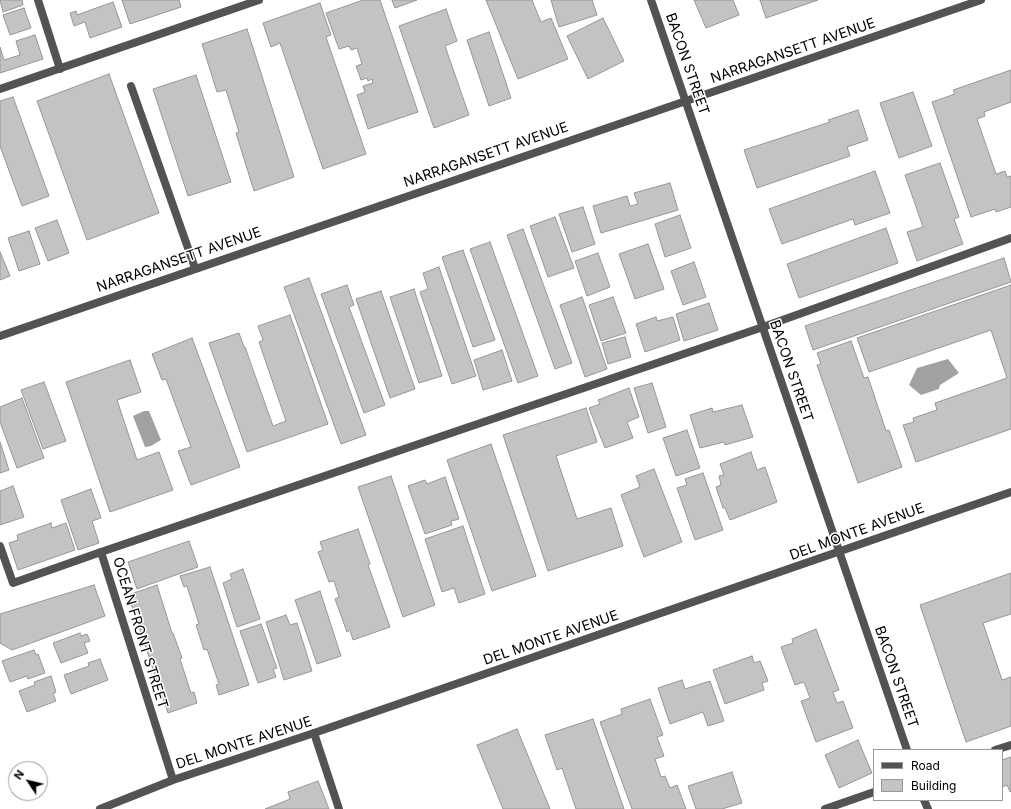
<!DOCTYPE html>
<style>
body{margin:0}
#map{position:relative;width:1011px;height:809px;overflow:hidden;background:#fff;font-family:Inter,sans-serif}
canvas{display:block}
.legend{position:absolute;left:873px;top:749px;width:130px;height:52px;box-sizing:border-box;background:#fff;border:1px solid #999;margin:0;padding:5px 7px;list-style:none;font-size:12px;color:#000}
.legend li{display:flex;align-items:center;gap:8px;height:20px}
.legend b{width:20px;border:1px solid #999}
.north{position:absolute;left:8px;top:761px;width:40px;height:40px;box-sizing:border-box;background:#fff;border:1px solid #999;border-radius:50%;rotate:305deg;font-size:11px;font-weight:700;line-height:16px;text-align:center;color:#000}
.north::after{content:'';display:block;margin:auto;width:14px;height:18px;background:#000;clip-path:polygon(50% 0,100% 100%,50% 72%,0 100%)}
</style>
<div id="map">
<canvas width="1011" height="809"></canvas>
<ul class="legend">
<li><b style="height:5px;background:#535353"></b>Road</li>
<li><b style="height:11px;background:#c3c3c3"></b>Building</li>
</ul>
<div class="north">N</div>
</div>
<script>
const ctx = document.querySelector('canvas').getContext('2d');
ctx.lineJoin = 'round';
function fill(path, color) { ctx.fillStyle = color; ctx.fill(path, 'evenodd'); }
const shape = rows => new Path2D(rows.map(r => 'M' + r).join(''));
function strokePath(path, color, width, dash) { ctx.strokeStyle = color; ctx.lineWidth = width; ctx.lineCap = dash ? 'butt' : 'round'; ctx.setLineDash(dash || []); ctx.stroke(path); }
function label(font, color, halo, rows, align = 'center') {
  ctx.font = font + ' Inter,sans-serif'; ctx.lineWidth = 3; ctx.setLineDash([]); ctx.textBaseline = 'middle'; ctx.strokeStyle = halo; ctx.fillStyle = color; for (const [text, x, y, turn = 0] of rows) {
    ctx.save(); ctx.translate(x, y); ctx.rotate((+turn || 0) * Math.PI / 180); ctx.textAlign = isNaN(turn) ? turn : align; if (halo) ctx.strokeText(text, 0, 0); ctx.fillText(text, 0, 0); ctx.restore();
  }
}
fill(shape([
 [948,359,959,373,940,385,939,389,921,395,909,385,917,368],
 [144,411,149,411,161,440,151,446,145,447,133,416]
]), '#a1a1a1');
const building = shape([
 [0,0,22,0,23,5,3,12,0,0],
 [122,0,179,0,181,7,130,24,122,0],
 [363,0,380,0,418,112,368,129,357,95,365,92,363,86,373,83,372,79,368,81,367,78,361,80,356,66,362,64,357,48,351,50,349,46,339,49,326,13,363,0],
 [392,0,417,0,395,8,392,0],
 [486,0,532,0,541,22,551,18,568,59,518,79,486,0],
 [551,0,592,0,597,15,559,27,551,0],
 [694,0,733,0,739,15,706,28,694,0],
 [760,0,818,0,766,18,760,0],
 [113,2,122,27,90,38,85,22,74,26,70,13,76,11,77,15,113,2],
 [320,3,331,35,326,37,366,154,323,169,280,43,271,47,263,23,320,3],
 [24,8,31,28,10,35,3,15,24,8],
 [446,9,457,41,445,46,469,115,434,128,399,26,446,9],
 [603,18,624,61,588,79,567,36,603,18],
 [247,29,294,177,254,191,236,133,239,132,226,90,217,92,202,44,247,29],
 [489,32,511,98,489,106,467,40,489,32],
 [35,35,43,59,0,73,0,47,4,60,20,55,16,41,35,35],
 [1011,70,1011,102,984,112,985,116,977,119,996,174,1005,171,1007,177,1011,176,1011,207,996,212,995,209,971,217,932,102,955,94,953,90,1011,70],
 [109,74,159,213,87,240,37,101,109,74],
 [196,75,231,182,188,196,153,89,196,75],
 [913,92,932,146,899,158,880,103,913,92],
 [13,97,49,196,22,206,0,146,0,101,13,97],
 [858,110,868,140,847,147,850,156,757,188,744,150,830,122,828,120,858,110],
 [940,163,959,217,954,219,963,244,917,261,907,232,923,227,905,175,940,163],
 [875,171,890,213,855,225,853,219,782,244,769,209,875,171],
 [670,183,678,210,601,233,593,206,627,196,630,206,638,204,634,193,670,183],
 [583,207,595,244,572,252,559,214,583,207],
 [680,215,691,248,665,257,655,224,680,215],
 [555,217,574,268,548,277,530,226,555,217],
 [57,220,69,253,48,261,35,228,57,220],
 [886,228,898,263,799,298,787,264,886,228],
 [523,229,572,363,555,369,507,235,523,229],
 [29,231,40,264,19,271,8,238,29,231],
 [490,242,538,376,518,383,470,249,490,242],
 [648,244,664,289,635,299,619,254,648,244],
 [463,250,495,340,473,347,442,257,463,250],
 [0,252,10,276,0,280,0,252],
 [598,253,610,287,587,296,575,261,598,253],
 [1004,258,1011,282,813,350,805,326,1004,258],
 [694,262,706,297,683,305,671,271,694,262],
 [439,267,476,376,452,384,420,292,428,289,423,273,439,267],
 [309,278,366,435,341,444,284,287,309,278],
 [347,285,354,305,349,307,385,405,364,413,321,294,347,285],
 [1011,285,1011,429,916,462,903,425,914,422,913,418,937,410,935,403,1007,378,991,330,869,372,857,338,1011,285],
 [414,289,442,376,419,383,390,297,414,289],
 [381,291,415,389,390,398,356,299,381,291],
 [582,297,607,369,585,377,560,305,582,297],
 [613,297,626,333,601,341,589,305,613,297],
 [709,303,718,330,684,341,676,314,709,303],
 [290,315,328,424,247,452,209,343,239,333,244,347,245,347,273,426,286,421,259,342,263,340,258,326,290,315],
 [656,317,657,321,673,317,680,340,645,352,636,324,656,317],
 [625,337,631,357,608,364,602,343,625,337],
 [192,338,240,467,191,485,178,451,191,447,166,379,162,380,152,354,192,338],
 [851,341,864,378,868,377,886,431,889,430,902,467,858,483,817,365,821,364,817,353,851,341],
 [502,350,512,381,483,390,474,360,502,350],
 [130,360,141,392,117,400,137,460,159,452,173,490,110,512,66,382,130,360],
 [44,382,66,441,43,449,21,390,44,382],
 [652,383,666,427,648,433,634,388,652,383],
 [629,388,639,417,627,422,633,438,605,448,589,408,600,404,598,400,629,388],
 [22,398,44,458,17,468,0,422,0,407,22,398],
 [742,405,753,437,725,445,724,442,700,448,690,415,712,408,713,412,742,405],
 [586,408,597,442,556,456,577,519,611,508,623,546,548,571,503,435,586,408],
 [687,430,700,468,676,476,663,438,687,430],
 [0,442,9,470,0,473,0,442],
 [491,444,536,576,492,591,447,460,491,444],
 [751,452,757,470,765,467,777,502,730,520,725,508,723,508,716,487,721,485,719,476,724,475,720,464,751,452],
 [654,469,682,542,644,557,621,495,640,487,636,476,654,469],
 [703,473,723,530,695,540,677,488,687,485,685,479,703,473],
 [391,476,435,605,403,617,358,487,391,476],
 [445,477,459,519,451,521,452,525,425,534,408,486,425,480,427,484,445,477],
 [13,486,24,517,0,525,0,491,13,486],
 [91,489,101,518,92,521,99,543,78,550,61,500,91,489],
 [51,523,52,528,66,523,75,550,18,570,9,543,18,540,17,535,51,523],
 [463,526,485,594,459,603,454,588,442,592,425,539,463,526],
 [358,529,370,564,368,565,390,627,353,640,350,630,347,632,335,599,339,597,334,581,329,582,318,552,323,550,320,542,358,529],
 [189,541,198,567,137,589,128,562,189,541],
 [210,567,249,685,219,695,216,685,219,684,207,649,204,650,196,625,199,624,187,586,184,587,180,576,210,567],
 [243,569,260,619,237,627,223,583,232,579,230,574,243,569],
 [1011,573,1011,614,983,623,1002,680,1011,677,1011,726,966,742,920,605,1011,573],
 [94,585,105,616,12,650,0,643,0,614,94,585],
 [157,585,172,633,173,633,182,658,180,659,191,693,194,692,197,703,168,713,128,595,157,585],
 [320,591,341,656,317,664,295,600,320,591],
 [286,615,290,625,297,623,312,671,284,680,266,622,286,615],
 [261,624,277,668,273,669,276,677,258,683,240,631,261,624],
 [816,629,839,690,833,692,837,703,843,701,853,728,816,742,801,701,810,698,804,682,795,685,781,647,793,643,792,639,816,629],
 [80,633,81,636,87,634,90,641,84,643,88,653,61,663,53,643,80,633],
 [34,650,36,655,38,654,45,673,28,679,27,676,10,682,2,661,34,650],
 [752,656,754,663,760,661,768,681,762,683,764,690,725,704,713,670,752,656],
 [100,659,108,680,71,694,64,675,89,666,88,663,100,659],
 [51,676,56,692,53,694,56,701,27,712,19,691,35,685,34,682,51,676],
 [682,680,685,689,710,681,724,721,708,726,703,712,670,724,658,688,682,680],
 [650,699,663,735,657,737,664,756,655,759,661,777,665,776,670,788,677,785,686,809,632,809,600,722,622,714,621,709,650,699],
 [593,719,624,809,576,809,562,768,557,770,545,735,593,719],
 [517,729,550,809,503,809,477,745,517,729],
 [858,740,872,773,839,788,825,755,858,740],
 [1011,757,1011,791,1010,792,1007,785,1002,787,1002,760,1011,757],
 [732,772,742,803,722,809,696,809,688,786,732,772],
 [318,781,329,809,265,809,290,799,288,792,318,781]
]);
fill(building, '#c3c3c3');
strokePath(building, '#979797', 1);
strokePath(shape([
 [38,0,60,69],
 [131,86,195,268],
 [0,89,259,0],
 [101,552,763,327,1011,238],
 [314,733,339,809],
 [995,750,1011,745],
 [825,809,874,792]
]), '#535353', 8);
strokePath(shape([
 [0,336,686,101],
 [0,546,13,583,101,552,173,780],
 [100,809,173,780,314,733,1011,492]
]), '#535353', 8);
strokePath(shape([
 [651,0,907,750],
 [686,101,981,0],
 [924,800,928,809]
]), '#535353', 8);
label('14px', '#000', '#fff', [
 ["NARRAGANSETT AVENUE",793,51,-19],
 ["BACON STREET",687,64,71],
 ["NARRAGANSETT AVENUE",486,155,-19],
 ["NARRAGANSETT AVENUE",179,260,-19],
 ["BACON STREET",791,371,71],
 ["DEL MONTE AVENUE",857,532,-20],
 ["OCEAN FRONT STREET",140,633,73],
 ["DEL MONTE AVENUE",551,638,-19],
 ["BACON STREET",896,677,71],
 ["DEL MONTE AVENUE",244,743,-18]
]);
</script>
